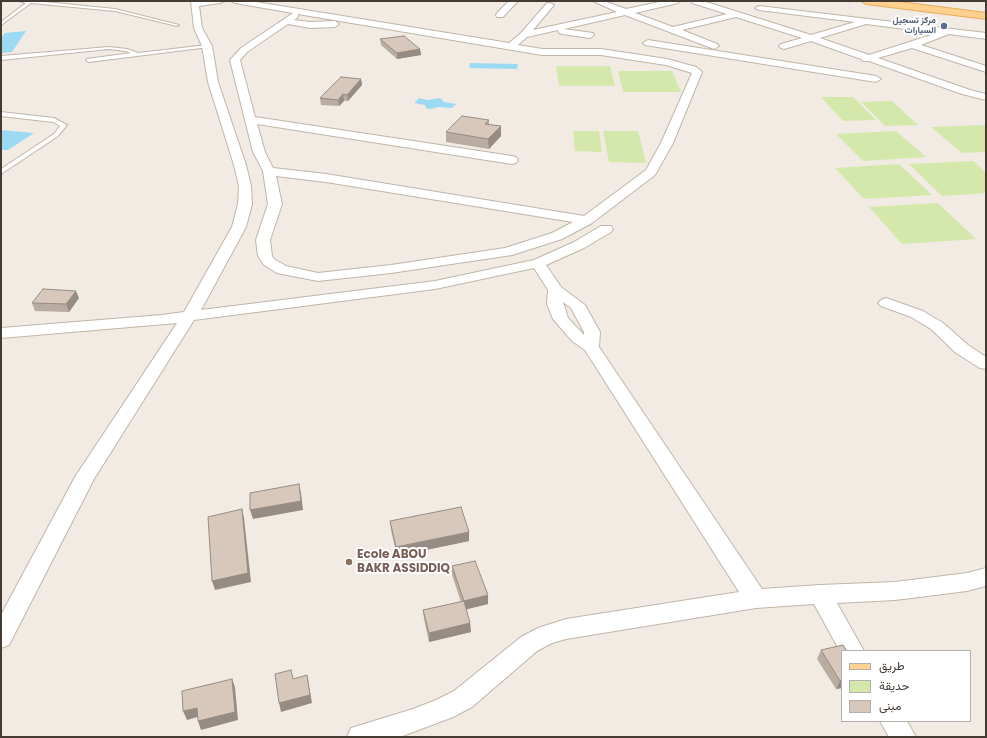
<!DOCTYPE html>
<meta charset="utf-8">
<style>
body{margin:0}
#map{position:relative;width:987px;height:738px;overflow:hidden;background:#f2ebe3;font-family:Poppins,Vazirmatn,sans-serif}
canvas{display:block}
.frame{position:absolute;inset:0;border:2px solid #443b33;pointer-events:none}
.legend{position:absolute;left:841px;top:650px;width:130px;height:72px;box-sizing:border-box;background:#fff;border:1px solid #b4b1ad;margin:0;padding:5px 7px;list-style:none;font-size:12px;color:#443b33}
.legend li{display:flex;align-items:center;gap:8px;height:20px}
.legend b{width:20px;border:1px solid #b4b1ad}
</style>
<div id="map">
<canvas width="987" height="738"></canvas>
<div class="frame"></div>
<ul class="legend">
<li><b style="height:5px;background:#ffd18f"></b>طريق</li>
<li><b style="height:11px;background:#d3e8aa"></b>حديقة</li>
<li><b style="height:11px;background:#d7c8bb"></b>مبنى</li>
</ul>
</div>
<script>
const ctx = document.querySelector('canvas').getContext('2d');
ctx.lineJoin = 'round';
function fill(path, color) { ctx.fillStyle = color; ctx.fill(path, 'evenodd'); }
const shape = rows => new Path2D(rows.map(r => 'M' + r).join(''));
function strokePath(path, color, width, dash) { ctx.strokeStyle = color; ctx.lineWidth = width; ctx.lineCap = dash ? 'butt' : 'round'; ctx.setLineDash(dash || []); ctx.stroke(path); }
function label(font, color, halo, rows, align = 'center') {
  ctx.font = font + ' Poppins,Vazirmatn,sans-serif'; ctx.lineWidth = 4; ctx.setLineDash([]); ctx.textBaseline = 'middle'; ctx.strokeStyle = halo; ctx.fillStyle = color; for (const [text, x, y, turn = 0] of rows) {
    ctx.save(); ctx.translate(x, y); ctx.rotate((+turn || 0) * Math.PI / 180); ctx.textAlign = isNaN(turn) ? turn : align; if (halo) ctx.strokeText(text, 0, 0); ctx.fillText(text, 0, 0); ctx.restore();
  }
}
fill(shape([
 [556,66,610,66,615,86,559,86],
 [618,71,672,71,681,92,623,92],
 [821,97,853,97,876,120,843,121],
 [892,101,918,125,885,126,861,102],
 [986,125,986,152,962,153,931,127],
 [573,131,599,131,602,152,575,151],
 [603,131,638,131,646,163,609,162],
 [896,131,926,157,863,161,836,134],
 [973,161,986,172,986,193,942,196,909,164],
 [899,164,932,195,864,199,835,168],
 [938,203,976,239,902,244,869,207]
]), '#d3e8aa');
fill(shape([
 [26,31,12,52,1,53,1,38,5,33],
 [470,63,518,64,517,69,469,68],
 [419,98,428,100,440,98,444,102,456,104,452,108,439,107,430,109,426,108,425,105,414,103],
 [1,130,34,133,8,150,1,150]
]), '#9cd9f2');
const lane = shape([
 [19,1,35,1,115,9,179,25,177,26,115,11,31,3,1,25,1,22,26,3,19,1],
 [207,45,209,45,209,47,89,62,86,60,87,59,131,53,126,51,109,49,1,60,1,56,109,47,127,49,138,53,207,45],
 [1,112,54,118,67,125,58,136,1,174,1,169,54,134,60,126,53,122,1,116,1,112]
]);
const street = shape([
 [191,1,224,1,220,3,199,6,202,28,212,46,218,82,246,165,251,186,252,204,246,227,201,310,435,281,534,260,574,242,601,226,611,226,613,229,611,232,584,248,546,265,561,287,585,305,600,332,599,347,762,589,820,585,895,582,967,573,986,568,986,586,967,591,895,600,837,603,864,651,842,651,842,655,814,604,756,608,566,639,552,643,537,651,472,707,453,717,400,737,347,737,351,728,413,709,436,700,454,691,521,637,538,628,566,619,739,592,585,350,572,341,553,319,547,304,548,290,534,268,435,289,194,320,94,479,9,645,1,648,1,615,75,477,177,323,1,338,1,328,162,315,184,312,232,227,238,204,239,186,234,165,208,82,202,46,194,28,191,1],
 [563,302,571,308,584,332,584,335,568,318,563,302],
 [231,1,250,1,509,43,521,33,547,3,550,3,554,5,533,30,617,12,593,1,604,1,626,9,664,1,679,1,678,3,635,13,673,27,727,14,692,3,691,1,703,1,811,35,855,22,759,10,755,8,759,6,986,33,986,39,949,34,921,45,986,66,986,72,912,48,878,58,970,90,986,94,986,100,962,94,869,61,863,61,861,59,811,41,784,49,781,48,779,46,781,44,802,38,736,17,682,30,717,44,719,46,714,49,625,15,564,29,593,33,594,35,590,38,562,34,559,33,558,30,527,37,518,45,542,49,601,49,667,59,696,67,700,70,702,72,673,143,655,175,592,223,562,239,512,255,391,273,318,281,277,273,264,265,258,256,256,240,268,204,263,171,253,152,230,60,241,48,293,13,235,3,231,1],
 [298,14,542,55,601,55,666,65,692,73,661,143,646,170,584,216,326,174,273,168,265,152,257,124,512,164,516,163,518,160,516,157,512,156,255,117,240,60,247,52,288,24,310,28,335,27,339,24,335,21,310,22,294,20,298,17,298,14],
 [866,24,937,33,869,55,820,38,866,24],
 [276,176,326,182,573,222,552,233,505,248,391,265,318,273,286,266,274,259,272,256,270,240,282,204,276,176],
 [509,1,518,1,503,17,497,17,496,15,497,13,509,1],
 [648,40,876,76,881,79,876,82,645,45,643,43,648,40],
 [886,298,923,311,943,323,968,345,986,357,986,369,980,368,956,353,931,329,911,317,881,306,878,303,881,300,886,298],
 [880,721,907,721,916,737,889,737,880,721]
]);
const primary = shape([
 [861,1,892,1,986,13,986,19,866,4,861,1]
]);
strokePath(lane, '#c0b5a8', 2);
strokePath(street, '#c0b5a8', 2);
strokePath(primary, '#e6ac5c', 2);
strokePath(shape([
 [845,1,852,2]
]), '#c0ac96', 1.5, [1, 1]);
fill(lane, '#fff');
fill(street, '#fff');
fill(primary, '#ffd18f');
fill(shape([
 [380,39,420,49,421,55,397,59,381,45],
 [361,79,362,85,348,101,344,101,339,106,321,105,320,98],
 [489,120,489,124,501,136,489,149,446,142,446,132],
 [79,298,69,312,35,311,32,303],
 [390,521,469,541,397,556,391,530],
 [452,566,488,604,466,609,470,623,471,632,429,642,424,619,423,610,461,602,452,575],
 [821,650,842,651,842,688,836,689,817,659]
]), '#b9aca1');
fill(shape([
 [420,49,421,55,397,59,397,53],
 [361,79,362,85,348,101,347,95],
 [343,94,344,101,339,106,338,100],
 [501,126,501,136,489,149,488,139],
 [76,291,79,298,69,312,66,304],
 [299,484,301,493,303,510,253,519,250,510],
 [242,509,244,518,251,582,215,590,212,581],
 [469,532,469,541,397,556,396,547],
 [488,595,488,604,464,610,464,601],
 [470,623,471,632,429,642,429,633],
 [307,675,312,703,281,712,279,703],
 [232,679,235,687,238,720,201,730,198,721],
 [842,680,842,688,836,689,840,681],
 [197,708,201,716,187,720,183,711]
]), '#968c83');
const building = shape([
 [404,36,420,49,397,53,380,39,404,36],
 [341,77,361,79,347,95,343,94,338,100,320,98,341,77],
 [462,116,489,120,485,124,501,126,488,139,446,132,462,116],
 [43,289,76,291,66,304,32,303,43,289],
 [299,484,301,501,250,510,250,493,299,484],
 [461,507,469,532,396,547,390,521,461,507],
 [242,509,248,573,212,581,208,517,242,509],
 [475,561,488,595,464,601,452,566,475,561],
 [464,601,470,623,429,633,423,610,464,601],
 [843,645,847,651,842,651,842,680,840,681,821,650,843,645],
 [291,670,293,679,307,675,310,695,279,703,275,674,291,670],
 [232,679,235,712,198,721,197,708,183,711,182,691,232,679]
]);
fill(building, '#d7c8bb');
strokePath(building, '#968c83', 1);
for (const [x, y, r, color] of [
 [944,26,4,"#5c6f8a"],
 [349,562,4,"#8d6e63"]
]) { const dot = new Path2D(); dot.arc(x, y, r, 0, 2 * Math.PI); ctx.fillStyle = color; ctx.fill(dot); strokePath(dot, '#fff', 1.5); }
label('bold 9px', '#4e5e75', '#fff', [
 ["مركز تسجيل",936,21],
 ["السيارات",936,31]
], 'right');
label('bold 12px', '#785e54', '#fff', [
 ["Ecole ABOU",357,555],
 ["BAKR ASSIDDIQ",357,569]
], 'left');
</script>
